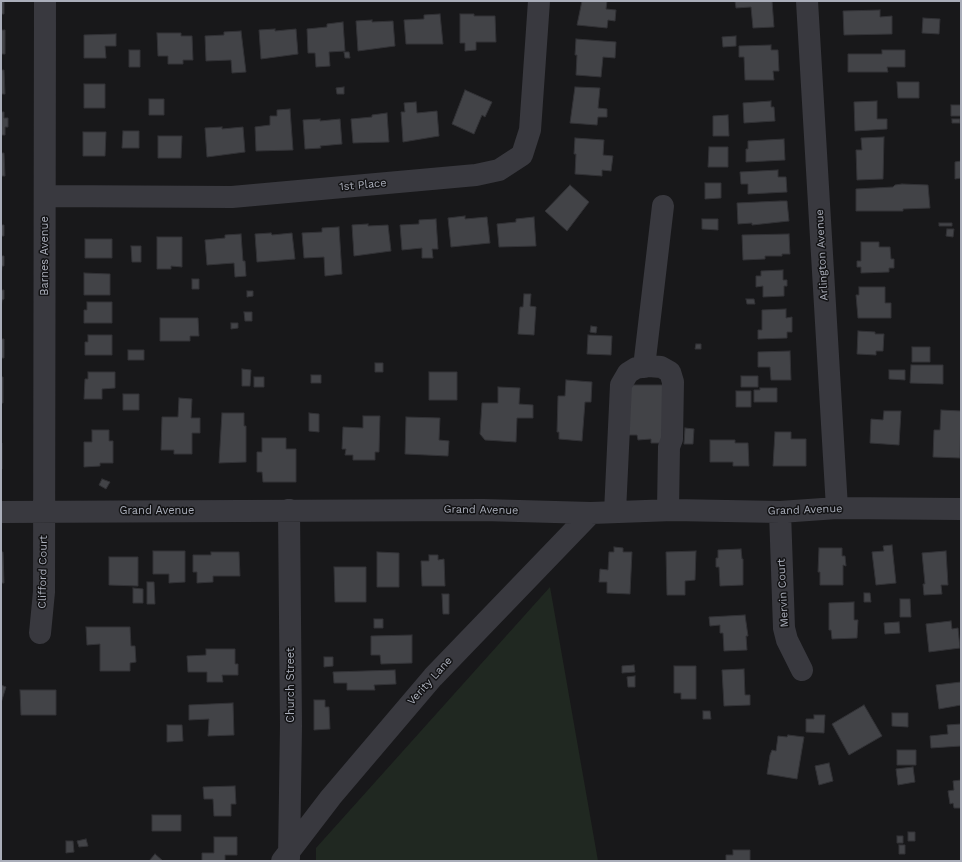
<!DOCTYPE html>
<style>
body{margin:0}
#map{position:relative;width:962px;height:862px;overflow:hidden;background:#18181a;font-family:"Work Sans",sans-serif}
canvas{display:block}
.frame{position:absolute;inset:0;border:2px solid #aaaeba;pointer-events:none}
</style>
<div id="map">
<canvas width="962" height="862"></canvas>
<div class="frame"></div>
</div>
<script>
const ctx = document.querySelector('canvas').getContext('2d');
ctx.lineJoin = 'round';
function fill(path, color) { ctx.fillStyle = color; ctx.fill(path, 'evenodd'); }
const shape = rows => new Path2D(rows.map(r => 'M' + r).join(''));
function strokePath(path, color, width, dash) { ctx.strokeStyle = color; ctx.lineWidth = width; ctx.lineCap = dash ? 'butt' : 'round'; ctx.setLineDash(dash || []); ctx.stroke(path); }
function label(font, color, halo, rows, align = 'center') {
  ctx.font = font + ' "Work Sans",sans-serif'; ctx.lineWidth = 3; ctx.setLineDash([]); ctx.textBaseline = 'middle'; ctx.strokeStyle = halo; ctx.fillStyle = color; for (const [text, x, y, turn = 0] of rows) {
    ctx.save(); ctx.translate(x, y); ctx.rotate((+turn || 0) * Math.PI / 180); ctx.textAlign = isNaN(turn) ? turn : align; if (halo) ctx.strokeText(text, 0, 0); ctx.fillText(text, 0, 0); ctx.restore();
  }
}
fill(shape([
 [550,587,598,861,316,861,316,848]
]), '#202821');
const building = shape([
 [1,1,4,1,4,14,1,14,1,1],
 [582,1,607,1,606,9,616,10,615,21,608,20,607,28,577,25,582,1],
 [735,1,772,1,774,27,753,28,751,7,736,8,735,1],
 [880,10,880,17,892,16,892,34,844,35,843,11,880,10],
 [440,14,443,44,406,44,404,20,424,19,424,15,440,14],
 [460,14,474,14,474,16,495,16,496,42,476,42,476,50,465,51,465,43,460,43,460,14],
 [923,18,940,19,939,34,922,33,923,18],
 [372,20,372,22,393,21,395,46,358,51,356,21,372,20],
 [343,22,345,51,329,52,330,66,316,67,315,53,308,53,307,29,327,27,327,24,343,22],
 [275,29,275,31,296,29,298,54,261,59,259,30,275,29],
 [1,30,5,30,5,54,1,54,1,30],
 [241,31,246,72,232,73,231,60,206,61,205,36,224,35,224,32,241,31],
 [157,33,181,33,181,36,192,36,193,60,183,60,183,64,168,64,168,56,158,56,157,33],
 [116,34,116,46,105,46,106,58,84,58,84,35,116,34],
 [736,36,736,46,723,47,722,37,736,36],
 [576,39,616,42,615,58,603,57,601,77,576,75,577,55,575,55,576,39],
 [771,45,771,50,778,50,779,71,773,71,774,80,745,80,744,57,739,57,739,46,771,45],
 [129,50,140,50,140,67,129,67,129,50],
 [882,50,905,50,905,67,887,67,888,72,848,72,848,54,882,54,882,50],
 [344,52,349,52,350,58,345,58,344,52],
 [1,70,4,70,5,94,1,94,1,70],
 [897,82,919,82,919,98,898,98,897,82],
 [84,84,105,84,105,108,84,108,84,84],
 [344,87,344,94,337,94,336,88,344,87],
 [575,87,600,88,598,108,607,109,607,117,598,117,597,125,570,123,575,87],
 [465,90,492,102,485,117,482,115,474,134,452,124,465,90],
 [149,99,164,99,164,115,149,115,149,99],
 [771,101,771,107,774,107,775,121,744,123,743,103,771,101],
 [877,101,877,119,887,119,887,129,855,131,854,102,877,101],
 [416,102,417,113,437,111,439,136,403,142,401,112,405,112,404,103,416,102],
 [951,105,961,105,961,116,951,116,951,105],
 [290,109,293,150,256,151,255,127,270,125,270,116,277,116,277,110,290,109],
 [1,112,4,112,4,118,8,118,8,127,5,127,5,135,1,135,1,112],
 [387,113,389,142,353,143,351,119,372,117,372,115,387,113],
 [728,115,729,136,713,136,713,116,728,115],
 [320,119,320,121,340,119,342,144,320,146,321,148,305,149,303,120,320,119],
 [952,119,960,119,960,123,952,123,952,119],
 [222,127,222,129,243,127,245,152,207,157,205,128,222,127],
 [123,131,139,131,139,148,122,148,123,131],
 [83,132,106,132,105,156,83,156,83,132],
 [158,136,182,136,181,158,158,158,158,136],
 [884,137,883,179,857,180,856,150,862,150,861,138,884,137],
 [575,138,604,140,603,155,613,156,611,171,602,170,602,176,575,174,576,154,574,154,575,138],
 [784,139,785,160,746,162,746,149,748,149,748,141,784,139],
 [709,147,728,147,728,167,708,167,709,147],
 [1,153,4,153,5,176,1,176,1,153],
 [961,161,961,178,955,179,955,162,961,161],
 [778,170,778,177,786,177,787,192,748,194,748,184,741,184,740,172,778,170],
 [705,183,721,183,721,198,705,199,705,183],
 [902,184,928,185,930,208,903,209,903,211,856,211,856,189,893,187,895,185,902,184],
 [570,185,589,202,567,231,545,211,570,185],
 [780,201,787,201,789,221,752,225,752,223,738,224,737,203,780,201],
 [465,216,465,219,487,217,490,243,451,247,448,218,465,216],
 [534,217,536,246,499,247,497,224,516,222,516,219,534,217],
 [436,219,438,249,432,249,433,258,422,258,422,248,402,250,400,225,419,224,419,220,436,219],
 [702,219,718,219,718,230,702,229,702,219],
 [939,223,952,223,952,226,939,226,939,223],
 [368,224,368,226,388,225,391,251,354,256,352,225,368,224],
 [1,225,4,225,4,236,1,236,1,225],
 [339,227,342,274,325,276,324,257,304,258,302,233,322,232,322,228,339,227],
 [947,229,954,229,953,237,946,236,947,229],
 [271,233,272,235,292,233,295,259,257,262,255,234,271,233],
 [241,234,243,261,245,261,246,276,235,277,234,263,207,265,205,240,225,238,225,235,241,234],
 [789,234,790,254,782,254,782,256,765,256,765,259,743,260,742,235,789,234],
 [157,237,182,237,182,267,171,266,171,269,157,269,157,237],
 [85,239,112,239,112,258,85,258,85,239],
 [861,242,879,242,879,247,890,247,891,259,894,259,894,268,889,268,889,272,861,273,861,267,857,267,857,261,861,261,861,242],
 [131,246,141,246,141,262,132,262,131,246],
 [1,256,4,256,4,266,2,266,1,278,1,256],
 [783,270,783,280,787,280,787,286,784,286,784,296,763,297,763,286,756,287,756,276,761,276,761,271,783,270],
 [84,273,110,274,110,295,84,295,84,273],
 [192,279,199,279,199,289,192,289,192,279],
 [859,287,885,287,885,303,891,303,891,318,858,318,856,295,859,295,859,287],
 [1,290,4,290,4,299,2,300,1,309,1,290],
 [247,291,253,291,253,296,247,297,247,291],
 [524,294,531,294,530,306,536,307,534,335,518,334,520,307,523,307,524,294],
 [746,299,754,299,755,304,747,304,746,299],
 [87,302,112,302,112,323,84,323,84,310,87,310,87,302],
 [786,309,786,318,792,317,792,332,787,332,787,338,758,339,758,330,762,330,762,310,786,309],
 [244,312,252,312,252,321,245,321,244,312],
 [160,318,198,318,199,336,190,336,190,341,160,341,160,318],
 [1,321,1,339,4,339,4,358,1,358,1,321],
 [231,323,238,323,238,328,231,329,231,323],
 [591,326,597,327,596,333,590,332,591,326],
 [858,331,875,332,875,334,884,334,883,351,876,351,876,355,857,354,858,331],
 [88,335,112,335,112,355,85,355,85,342,88,342,88,335],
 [588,335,612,336,611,355,587,354,588,335],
 [696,344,701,344,701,349,695,349,696,344],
 [912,347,930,347,930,362,912,362,912,347],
 [128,350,144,350,144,360,128,360,128,350],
 [790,351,791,380,771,380,770,367,758,367,758,352,790,351],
 [375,363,383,363,383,372,375,372,375,363],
 [911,365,943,365,943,384,910,383,911,365],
 [242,369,251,370,250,386,242,386,242,369],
 [889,370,905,370,905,380,889,379,889,370],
 [88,372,115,372,115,388,102,389,102,399,84,399,85,379,88,379,88,372],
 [429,372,457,372,457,400,429,400,429,372],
 [311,375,321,375,321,383,311,383,311,375],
 [741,376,758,376,758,387,741,387,741,376],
 [1,377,3,377,3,403,1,403,1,377],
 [254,377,264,377,264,387,254,387,254,377],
 [566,380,592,382,591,402,585,402,582,441,559,439,559,432,557,432,558,396,565,396,566,380],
 [626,385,663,385,664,443,651,443,651,439,638,440,637,435,627,435,626,385],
 [498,387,520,388,519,404,533,405,533,418,517,418,516,442,485,440,480,434,482,403,498,403,498,387],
 [760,388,777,388,777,402,754,402,754,390,760,390,760,388],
 [736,391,751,391,751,407,736,407,736,391],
 [123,394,139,394,139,410,123,410,123,394],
 [179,398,192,399,191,418,200,418,200,433,192,433,192,454,174,454,174,450,161,450,162,417,178,417,179,398],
 [941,410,961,411,960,458,933,457,934,430,940,430,941,410],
 [884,411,901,411,899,445,870,443,871,419,883,420,884,411],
 [222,413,244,413,244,426,246,426,246,462,219,463,222,413],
 [309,413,319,414,319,432,309,431,309,413],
 [363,416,380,416,379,452,375,452,375,460,353,460,353,455,345,455,346,449,342,449,343,427,363,428,363,416],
 [406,417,440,418,439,440,449,441,448,456,405,454,406,417],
 [685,428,694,429,693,444,684,444,685,428],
 [92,430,109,430,109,441,113,441,113,463,100,463,100,466,84,467,84,442,92,442,92,430],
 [775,432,791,432,791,439,806,439,806,466,773,466,775,432],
 [262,438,286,438,286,449,296,449,296,482,263,482,262,472,257,472,257,452,262,452,262,438],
 [710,440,735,440,735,443,748,443,749,466,733,466,733,462,710,462,710,440],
 [1,443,2,443,2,469,1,469,1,443],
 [102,479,110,482,106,489,99,485,102,479],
 [892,545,896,583,876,585,872,552,884,551,883,546,892,545],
 [614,547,623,548,623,552,632,552,630,594,607,593,607,582,599,582,600,569,608,570,609,552,614,552,614,547],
 [819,548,842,548,842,556,845,556,846,566,843,565,843,585,820,585,820,572,818,572,819,548],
 [741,549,742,559,743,559,743,585,720,586,719,567,716,567,716,558,718,558,718,550,741,549],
 [153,551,185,551,185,582,169,583,169,574,153,574,153,551],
 [696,551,695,580,685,581,685,595,667,595,666,552,696,551],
 [946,551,948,585,941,585,942,594,924,595,923,584,925,584,922,553,946,551],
 [1,552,3,552,4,583,1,583,1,552],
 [211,552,239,552,240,576,213,576,213,582,197,583,197,572,193,572,193,555,211,555,211,552],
 [377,552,399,553,399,587,377,587,377,552],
 [429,555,438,555,438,560,444,559,445,586,422,586,421,561,429,561,429,555],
 [109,557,138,557,138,586,109,585,109,557],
 [334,567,366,567,366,602,335,602,334,567],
 [147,582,154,582,155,604,147,604,147,582],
 [133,588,143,589,143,603,133,603,133,588],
 [864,593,870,593,871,602,864,602,864,593],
 [442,594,449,594,449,614,443,614,442,594],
 [900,599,910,599,911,617,900,617,900,599],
 [854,602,854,620,858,620,857,638,832,639,831,630,829,630,829,603,854,602],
 [745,615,748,636,746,636,747,650,724,651,723,633,720,633,720,625,710,626,709,617,745,615],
 [374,619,383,619,383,628,374,628,374,619],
 [951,621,952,629,958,628,960,648,929,652,926,624,951,621],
 [899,622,900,633,885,634,884,623,899,622],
 [86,627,130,627,131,646,135,646,136,662,130,663,130,671,100,671,100,644,87,645,86,627],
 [412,635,412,663,381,664,380,655,371,655,371,636,412,635],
 [206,649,235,649,235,664,238,664,238,675,222,675,223,682,207,682,207,672,188,672,187,656,206,655,206,649],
 [324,657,333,657,333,666,324,667,324,657],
 [634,665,635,672,622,673,622,666,634,665],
 [674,666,696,666,696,699,681,699,681,693,674,693,674,666],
 [744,669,745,695,750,695,750,705,724,706,722,670,744,669],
 [395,670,396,684,374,685,375,690,347,690,347,683,334,683,333,672,395,670],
 [635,676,635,687,628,687,627,677,635,676],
 [961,682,961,705,939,709,936,685,961,682],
 [1,685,6,687,1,703,1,685],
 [20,690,56,690,56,715,21,715,20,690],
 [314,700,325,700,325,707,329,707,330,729,314,730,314,700],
 [233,703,234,735,208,736,209,719,189,720,189,705,233,703],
 [864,705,882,736,849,755,832,724,864,705],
 [703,711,710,711,711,719,703,719,703,711],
 [892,713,908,713,908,727,892,726,892,713],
 [814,715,825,715,824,733,806,732,806,719,814,719,814,715],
 [961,724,961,746,931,748,930,736,948,734,947,725,961,724],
 [167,725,182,725,183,741,167,742,167,725],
 [788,735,804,737,797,779,767,774,770,755,772,750,776,751,778,736,787,737,788,735],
 [897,750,916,750,916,765,897,765,897,750],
 [829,763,833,781,819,785,815,766,829,763],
 [913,767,915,782,898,785,896,769,913,767],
 [961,780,961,808,954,808,953,803,950,804,948,791,954,790,953,781,961,780],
 [235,786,236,804,231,804,231,816,214,816,213,799,204,799,203,787,235,786],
 [152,815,181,815,181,831,152,831,152,815],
 [908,832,915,832,915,841,908,841,908,832],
 [897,836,903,836,903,843,897,843,897,836],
 [214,837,237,837,237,855,225,855,225,861,202,861,202,853,214,853,214,837],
 [86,839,88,846,79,847,77,841,86,839],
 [66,841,73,841,74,852,66,853,66,841],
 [899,845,905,845,905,854,899,854,899,845],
 [733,850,750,850,750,861,726,861,726,855,733,855,733,850],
 [155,854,163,861,149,861,155,854]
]);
fill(building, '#424347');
strokePath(building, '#323236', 1);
strokePath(shape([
 [807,1,837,508],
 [45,196,232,197,476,175,499,170,522,155,530,130,539,1],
 [644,367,663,206],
 [1,512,483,510,591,513,673,510,780,512,837,508,961,509],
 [615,512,621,385,628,373,636,368,649,366,661,367,670,372,673,382,672,439,669,447,668,510],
 [780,512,784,628,787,640,802,670],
 [40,633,44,592,45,1],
 [289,858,291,726,289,510],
 [282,861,331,797,433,677,591,513]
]), '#39393f', 22);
label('11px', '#aaaeba', '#131315', [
 ["1st Place",363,185,-5],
 ["Arlington Avenue",822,255,-93],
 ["Barnes Avenue",45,256,-90],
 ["Grand Avenue",481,510,1],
 ["Grand Avenue",805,510,-2],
 ["Grand Avenue",157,511],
 ["Clifford Court",43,572,-89],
 ["Mervin Court",783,593,-93],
 ["Verity Lane",430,681,-48],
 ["Church Street",291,685,-90]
]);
</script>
